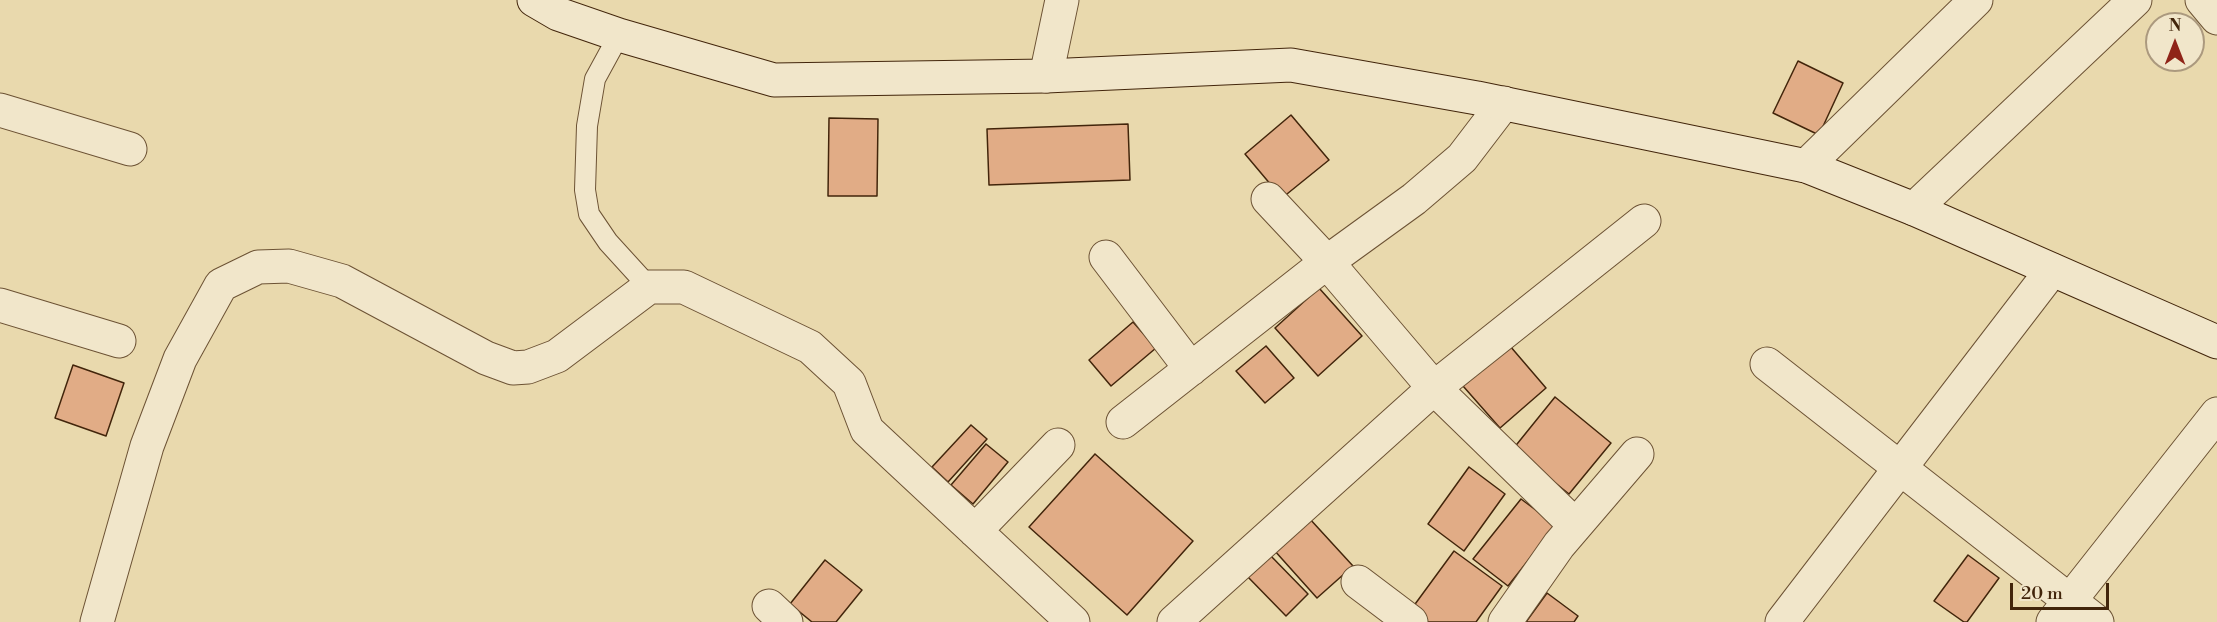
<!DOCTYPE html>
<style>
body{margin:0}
#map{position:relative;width:2217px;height:622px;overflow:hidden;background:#e9d9ad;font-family:"Libre Bodoni",serif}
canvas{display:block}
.north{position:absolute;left:2145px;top:12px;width:60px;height:60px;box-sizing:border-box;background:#f1e6ca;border:2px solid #ab997e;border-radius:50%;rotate:0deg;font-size:16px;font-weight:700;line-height:24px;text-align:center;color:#42250b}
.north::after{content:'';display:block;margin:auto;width:21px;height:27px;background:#8f2418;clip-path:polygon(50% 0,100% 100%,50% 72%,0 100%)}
.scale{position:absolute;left:2010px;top:583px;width:99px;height:27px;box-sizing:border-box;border:3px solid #42250b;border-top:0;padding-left:8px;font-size:18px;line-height:21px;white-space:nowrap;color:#42250b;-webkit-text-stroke:4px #f1e6ca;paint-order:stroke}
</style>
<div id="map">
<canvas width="2217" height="622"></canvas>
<div class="north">N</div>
<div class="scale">20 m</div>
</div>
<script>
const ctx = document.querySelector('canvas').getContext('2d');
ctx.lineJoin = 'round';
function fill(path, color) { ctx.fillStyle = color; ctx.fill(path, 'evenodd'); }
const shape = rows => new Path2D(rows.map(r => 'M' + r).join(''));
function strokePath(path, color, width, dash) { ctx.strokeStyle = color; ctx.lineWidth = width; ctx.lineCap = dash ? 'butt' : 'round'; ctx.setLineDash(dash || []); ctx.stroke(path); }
const building = shape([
 [1798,61,1843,83,1819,135,1773,113,1798,61],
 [1291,115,1329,160,1282,198,1245,154,1291,115],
 [829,118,878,119,877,196,828,196,829,118],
 [1128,124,1130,180,989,185,987,129,1128,124],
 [1319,288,1362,336,1318,376,1275,328,1319,288],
 [1133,322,1156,348,1111,386,1089,360,1133,322],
 [1266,346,1294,378,1265,403,1236,371,1266,346],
 [1510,346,1546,388,1500,428,1463,386,1510,346],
 [73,365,124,383,106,436,55,418,73,365],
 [1555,397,1611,443,1569,494,1513,449,1555,397],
 [971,425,987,439,948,482,932,467,971,425],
 [986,444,1008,462,973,504,951,485,986,444],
 [1095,454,1193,541,1127,615,1029,527,1095,454],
 [1469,467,1505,494,1464,551,1428,524,1469,467],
 [1521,499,1556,525,1508,586,1473,559,1521,499],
 [1309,518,1353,566,1317,598,1274,550,1309,518],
 [1454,551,1502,586,1476,622,1424,622,1410,611,1454,551],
 [1268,553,1308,594,1286,616,1246,575,1268,553],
 [1968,555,1999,578,1967,622,1964,622,1934,601,1968,555],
 [825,560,862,590,836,622,812,622,790,604,825,560],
 [1547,593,1578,616,1574,622,1526,622,1547,593]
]);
fill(building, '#e1ac86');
strokePath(building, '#42250b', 1.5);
const lane = shape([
 [619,35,595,79,587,126,585,190,589,214,608,242,649,287]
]);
const street = shape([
 [2202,0,2217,18],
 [1046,76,1062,0],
 [0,110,130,149],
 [1806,166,1976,0],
 [1268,199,1327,262,1434,388,1575,525],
 [1914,209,2135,0],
 [1106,257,1191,369],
 [0,305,119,341],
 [1767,364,2097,622],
 [1123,422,1327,262,1414,199,1462,158,1504,103],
 [975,531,1058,445],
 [1358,582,1411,622],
 [769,606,786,622],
 [97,622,147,446,180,359,221,285,258,267,289,266,342,281,486,358,513,368,528,367,557,356,649,287,684,287,810,347,849,383,867,430,1073,622],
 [1174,622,1434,388,1644,221],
 [1505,622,1559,545,1637,454],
 [1782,622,2052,270],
 [2053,622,2217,414]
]);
const secondary = shape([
 [534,0,558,14,619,35,774,80,1046,76,1291,65,1477,98,1806,166,1914,209,2217,342]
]);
strokePath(lane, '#6c5234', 22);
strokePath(street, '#6c5234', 35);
strokePath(secondary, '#42250b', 35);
strokePath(lane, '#f1e6ca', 20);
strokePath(street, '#f1e6ca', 33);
strokePath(secondary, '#f1e6ca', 33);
</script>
